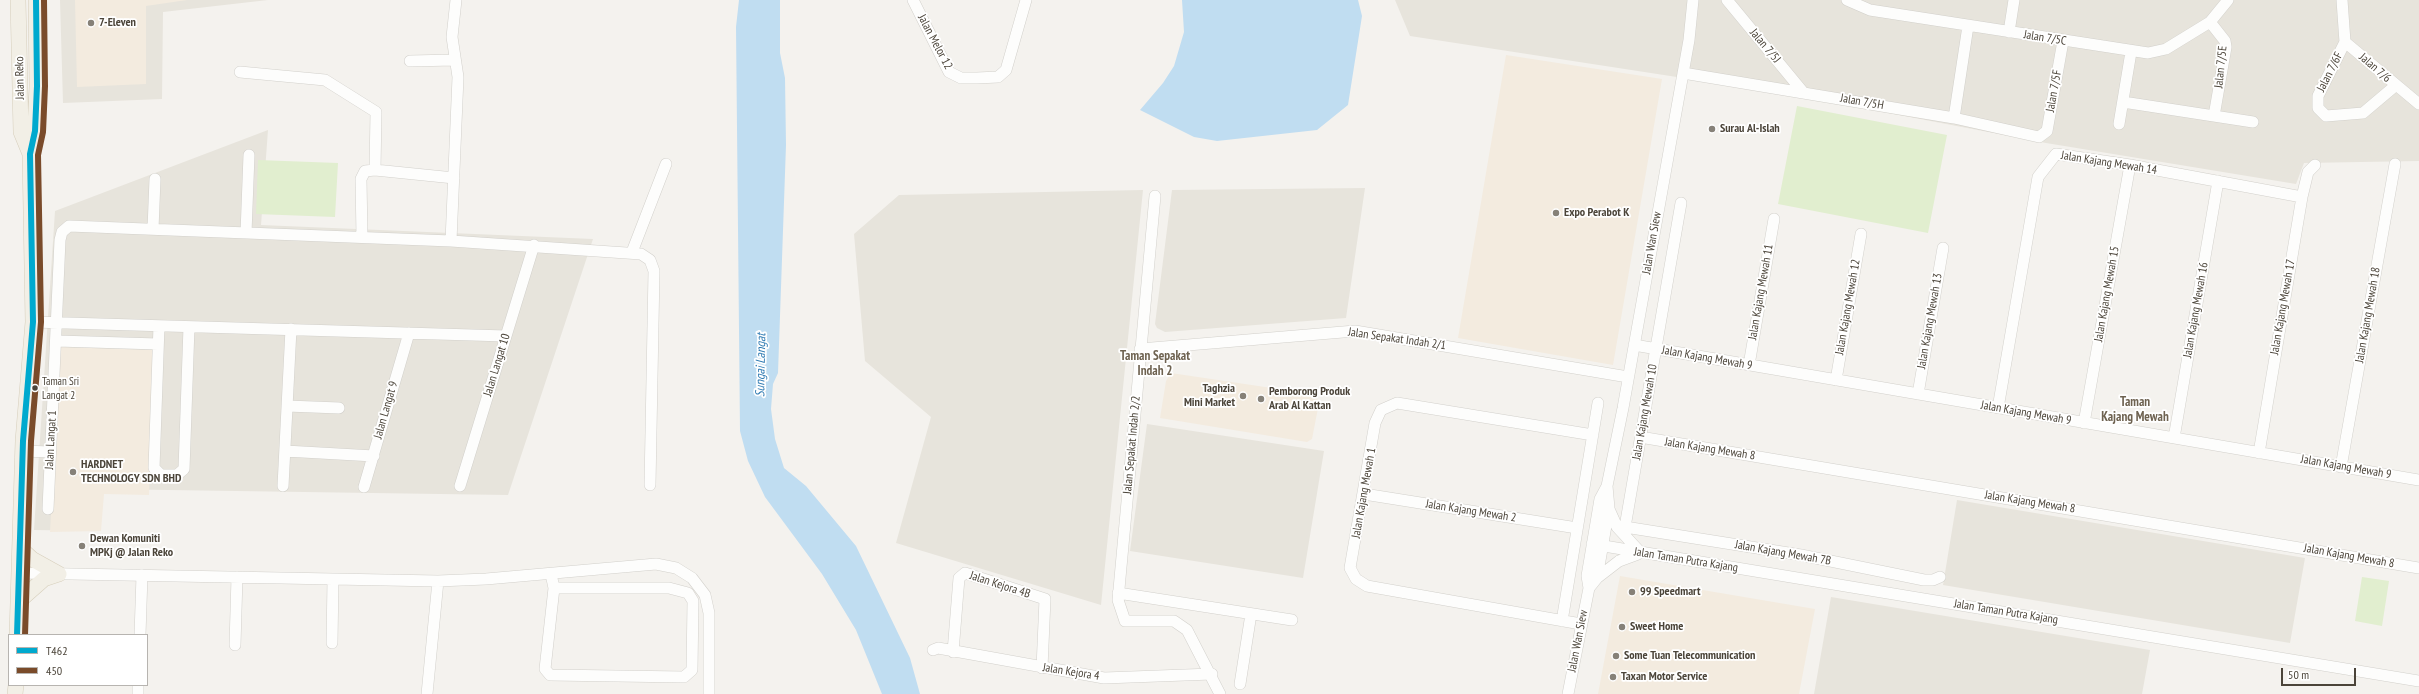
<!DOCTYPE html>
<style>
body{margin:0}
#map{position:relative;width:2419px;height:694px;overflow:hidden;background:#f4f2ee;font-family:"PT Sans Narrow",sans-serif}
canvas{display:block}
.legend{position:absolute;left:8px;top:634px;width:140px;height:52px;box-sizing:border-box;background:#fff;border:1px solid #b7b4b0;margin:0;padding:5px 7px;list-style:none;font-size:12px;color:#4b4439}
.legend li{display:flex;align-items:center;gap:8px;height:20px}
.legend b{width:20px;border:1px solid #b7b4b0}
.scale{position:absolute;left:2281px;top:668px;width:75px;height:18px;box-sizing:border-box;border:2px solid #4b4439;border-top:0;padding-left:5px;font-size:12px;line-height:14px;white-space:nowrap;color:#4b4439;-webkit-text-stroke:3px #fff;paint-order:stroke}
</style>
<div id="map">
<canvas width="2419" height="694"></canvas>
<ul class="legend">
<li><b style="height:5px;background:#00a9ce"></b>T462</li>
<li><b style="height:5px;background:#7a4b2a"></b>450</li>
</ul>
<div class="scale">50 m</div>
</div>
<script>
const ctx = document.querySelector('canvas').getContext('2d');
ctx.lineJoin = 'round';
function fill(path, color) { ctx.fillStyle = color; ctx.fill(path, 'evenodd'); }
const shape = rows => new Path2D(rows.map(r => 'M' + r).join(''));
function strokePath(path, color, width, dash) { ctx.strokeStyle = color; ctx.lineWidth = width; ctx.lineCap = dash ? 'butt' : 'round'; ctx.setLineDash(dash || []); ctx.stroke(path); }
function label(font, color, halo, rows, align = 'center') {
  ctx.font = font + ' "PT Sans Narrow",sans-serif'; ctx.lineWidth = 3.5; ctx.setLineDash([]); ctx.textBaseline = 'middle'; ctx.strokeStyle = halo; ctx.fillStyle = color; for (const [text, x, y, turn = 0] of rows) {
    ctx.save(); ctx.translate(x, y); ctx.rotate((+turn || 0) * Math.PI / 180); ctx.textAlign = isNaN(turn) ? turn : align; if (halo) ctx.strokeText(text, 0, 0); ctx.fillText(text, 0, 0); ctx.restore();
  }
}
fill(shape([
 [60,0,268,0,163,12,162,99,63,103],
 [1395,0,2419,0,2419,161,2304,163,2296,184,2046,143,1794,95,1410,36],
 [268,130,261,225,593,239,508,495,100,489,96,531,34,530,55,211],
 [1365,188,1346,318,1165,332,1157,328,1155,324,1172,190],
 [1143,190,1101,605,896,543,931,417,865,361,854,234,899,195],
 [1147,424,1324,451,1303,578,1130,551],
 [1957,500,2305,558,2290,643,1943,585],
 [1831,597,2150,650,2142,694,1814,694]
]), '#e7e4dc');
fill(shape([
 [75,0,187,0,146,6,146,84,77,87],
 [1506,55,1662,79,1613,365,1458,338],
 [60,347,153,350,149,495,104,494,101,531,50,532],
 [1171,373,1312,394,1316,397,1319,403,1312,439,1307,442,1160,418,1166,381],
 [1620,576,1815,609,1799,694,1598,694]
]), '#f3ebdf');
fill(shape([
 [1797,106,1947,135,1928,233,1778,204],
 [258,160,338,163,335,217,256,214],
 [2362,577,2389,581,2382,626,2355,621]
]), '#e1eecf');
fill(shape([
 [739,0,780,0,780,53,785,78,786,145,778,373,773,384,771,409,775,439,784,468,806,486,856,546,910,658,920,694,882,694,856,630,822,574,765,497,748,461,740,431,736,27],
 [1182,0,1358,0,1362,16,1348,105,1317,130,1217,141,1194,137,1140,110,1163,83,1174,66,1184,32]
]), '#c0ddf1');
const minor = shape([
 [913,0,949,72,961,78,977,78,998,77,1006,70,1026,0],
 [1727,0,1803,92],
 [1847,0,1870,10,2148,53,2166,49,2210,22,2228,0],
 [2342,0,2345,42,2419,104],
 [2210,22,2225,41,2226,47,2214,116],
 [2009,32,2014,0],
 [2345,42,2318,96,2318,108,2326,116,2363,113,2395,86],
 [410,61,454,60],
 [240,72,325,80,376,112,375,170],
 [1683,73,1954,118,2039,137,2047,131,2063,41],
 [2123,102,2253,122],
 [1954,118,1968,26],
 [2119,124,2131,52],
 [1155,196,1118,600,1125,621,1174,621,1187,630,1220,694],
 [1681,203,1625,527,1801,555,1924,580,1933,580,1940,577],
 [153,229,155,179],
 [246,233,249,155],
 [362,237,361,179,365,171,375,170,454,178],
 [451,241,458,77,452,37,456,0],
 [632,252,666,164],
 [33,322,506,336],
 [159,326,154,468,161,475,177,475,184,469,189,327],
 [57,341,158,344],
 [1634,345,2419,480],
 [1140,349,1355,331,1628,377],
 [1749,365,1774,219],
 [1836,380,1861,234],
 [1918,394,1943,248],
 [287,406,339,408],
 [1998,408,2038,177,2056,154,2130,165,2302,197],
 [2084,423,2130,165],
 [1640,437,2419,568],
 [2174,438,2218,181],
 [23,451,50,452],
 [285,451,374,456],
 [2259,453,2302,197,2308,172,2315,165],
 [2341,467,2395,164],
 [283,486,291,329],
 [460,486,534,245],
 [364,487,409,333],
 [1364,494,1577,528],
 [48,509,60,240,62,232,69,226,451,241,641,254,650,260,654,271,650,485],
 [1609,509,1617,527,1641,553],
 [1592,544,2419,681],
 [19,573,438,581,486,579,656,564,676,568,692,578,705,595,709,613,709,694],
 [551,574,554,588,545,669,550,675,684,677,692,670,693,601,688,593,669,588,554,588],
 [1597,578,1619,561,1638,554],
 [1589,588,1597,578,1609,508,1607,486],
 [1118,593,1292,620],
 [1562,621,1598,403],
 [1581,624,1367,586,1356,579,1350,568,1375,423,1381,410,1397,403,1593,435],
 [140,635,142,575],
 [332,643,333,579],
 [235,645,237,577],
 [933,650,938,648,1104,678,1212,674],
 [953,652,959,578,965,573,1045,599,1042,668],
 [1240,684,1251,614],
 [138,694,138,685],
 [427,694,438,581],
 [1568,694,1589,588,1587,576,1600,499,1607,486,1623,408,1689,40,1693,0]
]);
const major = shape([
 [18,0,21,132,30,154],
 [20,548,32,559,59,574],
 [18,602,44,579,59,574],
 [17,635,23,441,33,322,30,154,35,131,37,86,36,0],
 [15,694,16,685]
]);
strokePath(minor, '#d2d0cb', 12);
strokePath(major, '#d6cebb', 16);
strokePath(minor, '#fdfdfc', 11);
strokePath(major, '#f2efe6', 15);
strokePath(shape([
 [17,635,23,441,33,322,30,154,35,131,37,86,36,0]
]), '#00a9ce', 6);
strokePath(shape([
 [25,635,31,441,41,322,38,155,43,132,45,86,44,0]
]), '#7a4b2a', 6);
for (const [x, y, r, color] of [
 [91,23,4,"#868178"],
 [1712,129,4,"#868178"],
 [1556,213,4,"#868178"],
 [35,388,3.5,"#4b4439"],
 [1243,396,4,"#868178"],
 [1261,399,4,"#868178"],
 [73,472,4,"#868178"],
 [82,546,4,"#868178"],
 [1632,592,4,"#868178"],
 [1622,627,4,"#868178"],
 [1616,656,4,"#868178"],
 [1613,677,4,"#868178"]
]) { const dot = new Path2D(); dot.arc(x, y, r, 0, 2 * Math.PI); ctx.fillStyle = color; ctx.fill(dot); strokePath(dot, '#fff', 1.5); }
label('11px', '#4b4439', '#fff', [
 ["Taman Sri",42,382],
 ["Langat 2",42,396]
], 'left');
label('bold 12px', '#4b4439', '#fff', [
 ["7-Eleven",99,23],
 ["Surau Al-Islah",1720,129],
 ["Expo Perabot K",1564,213],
 ["Taghzia",1235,389,"right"],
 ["Mini Market",1235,403,"right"],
 ["Pemborong Produk",1269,392],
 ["Arab Al Kattan",1269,406],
 ["HARDNET",81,465],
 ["TECHNOLOGY SDN BHD",81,479],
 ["Dewan Komuniti",90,539],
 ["MPKj @ Jalan Reko",90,553],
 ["99 Speedmart",1640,592],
 ["Sweet Home",1630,627],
 ["Some Tuan Telecommunication",1624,656],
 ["Taxan Motor Service",1621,677]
], 'left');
label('12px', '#4b4439', '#fff', [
 ["Jalan 7/5C",2045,38,9],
 ["Jalan Melor 12",935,42,62],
 ["Jalan 7/5J",1765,46,50],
 ["Jalan 7/5E",2221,67,-84],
 ["Jalan 7/6",2375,68,41],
 ["Jalan 7/6F",2330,72,-63],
 ["Jalan Reko",20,78,-91],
 ["Jalan 7/5F",2054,91,-80],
 ["Jalan 7/5H",1862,102,10],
 ["Jalan Kajang Mewah 14",2109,163,9],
 ["Jalan Wan Siew",1652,243,-80],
 ["Jalan Kajang Mewah 11",1761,292,-80],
 ["Jalan Kajang Mewah 15",2107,294,-80],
 ["Jalan Kajang Mewah 12",1848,307,-80],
 ["Jalan Kajang Mewah 17",2283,307,-80],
 ["Jalan Kajang Mewah 16",2196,310,-80],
 ["Jalan Kajang Mewah 18",2368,315,-80],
 ["Jalan Kajang Mewah 13",1930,321,-80],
 ["Jalan Sepakat Indah 2/1",1397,339,8],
 ["Jalan Kajang Mewah 9",1707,358,10],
 ["Jalan Langat 10",497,365,-73],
 ["Jalan Langat 9",386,410,-74],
 ["Jalan Kajang Mewah 10",1645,412,-80],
 ["Jalan Kajang Mewah 9",2026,413,10],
 ["Jalan Langat 1",51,440,-87],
 ["Jalan Sepakat Indah 2/2",1132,445,-85],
 ["Jalan Kajang Mewah 8",1710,449,9],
 ["Jalan Kajang Mewah 9",2346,467,10],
 ["Jalan Kajang Mewah 1",1364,493,-80],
 ["Jalan Kajang Mewah 8",2030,502,9],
 ["Jalan Kajang Mewah 2",1471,511,9],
 ["Jalan Kajang Mewah 7B",1783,553,10],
 ["Jalan Kajang Mewah 8",2349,556,10],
 ["Jalan Taman Putra Kajang",1686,560,9],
 ["Jalan Kejora 4B",1000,585,18],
 ["Jalan Taman Putra Kajang",2006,612,9],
 ["Jalan Wan Siew",1578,641,-79],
 ["Jalan Kejora 4",1071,672,9]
]);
label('bold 13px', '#6e6250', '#fff', [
 ["Taman Sepakat",1155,356],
 ["Indah 2",1155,371],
 ["Taman",2135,402],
 ["Kajang Mewah",2135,417]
]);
label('italic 13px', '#2e7ab2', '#fff', [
 ["Sungai Langat",761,365,-89]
]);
</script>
